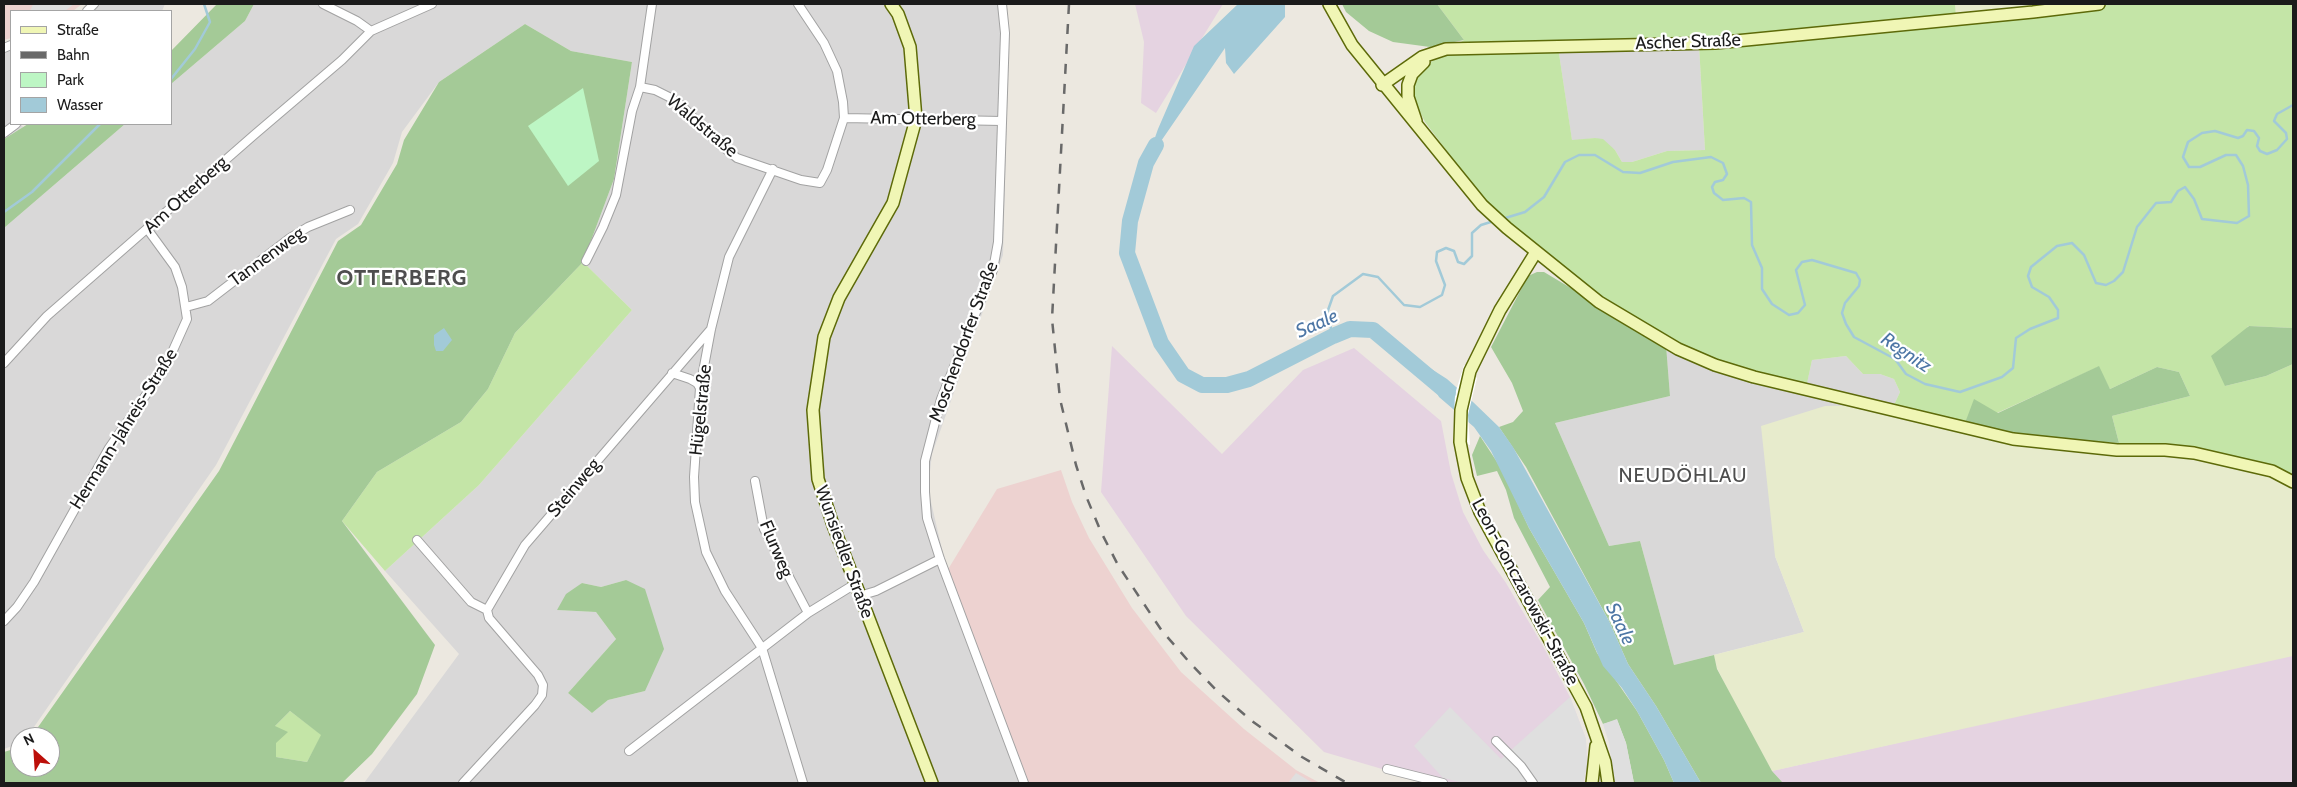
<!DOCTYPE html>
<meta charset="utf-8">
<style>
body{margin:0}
#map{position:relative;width:2297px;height:787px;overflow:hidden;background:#ece8e0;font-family:Cabin,sans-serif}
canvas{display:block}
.frame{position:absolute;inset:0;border:5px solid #1b1b1b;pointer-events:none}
.legend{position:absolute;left:10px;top:10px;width:162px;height:115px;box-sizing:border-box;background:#fff;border:1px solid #a4a4a4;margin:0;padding:6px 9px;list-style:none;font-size:15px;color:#1b1b1b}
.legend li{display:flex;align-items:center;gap:10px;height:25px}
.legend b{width:25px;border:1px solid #a4a4a4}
.north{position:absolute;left:10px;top:727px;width:50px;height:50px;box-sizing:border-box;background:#fff;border:1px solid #a4a4a4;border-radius:50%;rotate:334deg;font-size:14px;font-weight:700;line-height:20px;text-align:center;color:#1b1b1b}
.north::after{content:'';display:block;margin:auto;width:18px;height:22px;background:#bc0f09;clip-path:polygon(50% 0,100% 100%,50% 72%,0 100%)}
</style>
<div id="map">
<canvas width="2297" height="787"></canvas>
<div class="frame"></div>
<ul class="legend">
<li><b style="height:6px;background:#f0f6b5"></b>Straße</li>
<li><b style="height:6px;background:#696969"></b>Bahn</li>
<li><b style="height:14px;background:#bdf6c4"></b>Park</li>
<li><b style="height:14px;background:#a2cad8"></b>Wasser</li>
</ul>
<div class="north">N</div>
</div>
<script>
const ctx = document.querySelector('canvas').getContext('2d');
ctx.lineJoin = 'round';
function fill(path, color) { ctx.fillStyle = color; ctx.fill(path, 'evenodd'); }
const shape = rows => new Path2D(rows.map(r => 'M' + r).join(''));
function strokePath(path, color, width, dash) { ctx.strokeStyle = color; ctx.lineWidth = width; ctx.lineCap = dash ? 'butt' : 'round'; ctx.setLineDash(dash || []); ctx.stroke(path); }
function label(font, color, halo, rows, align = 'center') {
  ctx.font = font + ' Cabin,sans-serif'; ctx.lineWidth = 4.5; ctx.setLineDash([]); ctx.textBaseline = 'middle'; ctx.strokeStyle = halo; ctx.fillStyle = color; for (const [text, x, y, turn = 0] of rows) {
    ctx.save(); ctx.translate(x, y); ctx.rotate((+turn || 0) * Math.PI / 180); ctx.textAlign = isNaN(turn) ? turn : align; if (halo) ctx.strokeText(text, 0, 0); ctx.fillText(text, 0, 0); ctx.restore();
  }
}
fill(shape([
 [97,4,165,4,162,11,90,11],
 [254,4,999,4,1009,39,1003,255,932,454,928,489,947,571,1029,783,364,783,459,654,385,571,479,485,632,310,583,262,614,179,632,62,571,51,525,24,439,82,402,132,393,163,358,224,336,239,216,465,27,737,20,737,20,743,4,749,4,228,125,124,171,124,171,84,245,21],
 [626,580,645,691,608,700,592,713,568,693,616,639,596,612,557,610,582,583,601,587],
 [1699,45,1705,150,1667,151,1632,162,1622,162,1615,150,1595,138,1572,141,1558,47],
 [11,49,11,124,21,124,23,127,4,139,4,51],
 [1666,345,1806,387,1812,360,1846,356,1863,374,1880,374,1894,379,1900,392,1894,405,1775,556,1804,632,1674,665,1640,541,1609,546,1555,423,1670,396]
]), '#d9d8d8');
fill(shape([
 [4,4,82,4,73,11,11,11,11,38,4,40],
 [1061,470,1072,502,1089,538,1132,608,1181,672,1244,729,1296,770,1320,783,1029,783,947,571,997,489]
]), '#edd2d0');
fill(shape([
 [1135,4,1223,4,1156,113,1141,103,1144,42],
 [1112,346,1222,454,1303,370,1354,348,1441,421,1451,473,1463,512,1483,550,1506,583,1543,646,1570,697,1586,739,1587,766,1583,783,1430,783,1324,752,1186,616,1101,492],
 [2293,654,2293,783,1783,783,1772,771]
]), '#e5d3e1');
fill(shape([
 [1955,4,2102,4,1956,19],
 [1894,405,1965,423,2159,446,2293,481,2293,656,1772,771,1740,714,1717,668,1714,655,1804,632,1775,556,1761,426,1825,406]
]), '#e7ebcc');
fill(shape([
 [1437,4,1955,4,1956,18,2102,4,2293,4,2293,328,2248,326,2225,386,2266,376,2293,364,2293,481,2159,446,2119,443,2112,416,2190,396,2179,372,2157,367,2110,389,2098,367,1997,413,1965,423,1894,405,1900,392,1894,379,1880,374,1863,374,1846,356,1812,360,1806,388,1710,362,1620,317,1489,207,1425,122,1410,92,1422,68,1464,40],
 [1699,45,1705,150,1667,151,1632,162,1622,162,1615,150,1603,139,1595,138,1572,140,1558,47],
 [583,262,632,310,479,485,385,571,342,521,377,472,461,422,488,389,515,333],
 [290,711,322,735,307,762,276,757,275,726]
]), '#c4e5a7');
fill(shape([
 [217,4,254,4,245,21,171,84,171,51],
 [1342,4,1437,4,1464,40,1430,47,1393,42,1369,31,1346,12],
 [525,24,571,51,632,62,614,179,583,262,515,333,488,389,461,422,377,472,342,521,435,645,417,694,372,754,342,783,4,783,4,752,20,747,20,767,50,767,50,737,31,737,219,471,338,241,361,225,397,164,404,140,439,82],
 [290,711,321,735,307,762,276,757,276,743,288,732,275,726],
 [28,124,125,124,4,228,4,139],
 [1537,272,1544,272,1666,345,1670,396,1555,423,1609,546,1640,541,1674,665,1714,655,1717,669,1772,771,1783,783,1701,783,1656,706,1628,664,1609,621,1526,467,1499,427,1513,422,1523,411,1512,383,1491,347,1528,276],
 [2249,326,2293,328,2293,364,2266,376,2225,386,2211,356],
 [2099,366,2110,389,2157,367,2179,372,2190,396,2112,416,2119,443,2013,437,1965,423,1974,399,1998,413],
 [1480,436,1501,468,1529,528,1584,623,1597,653,1637,711,1664,760,1674,783,1634,783,1626,743,1617,720,1603,724,1584,684,1538,600,1550,587,1514,518,1506,490,1497,471,1477,476,1472,455],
 [626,580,645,589,664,649,645,691,608,700,592,713,568,693,616,639,596,612,557,610,566,594,582,583,601,587]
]), '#a4ca97');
fill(shape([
 [583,88,599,161,568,186,528,126]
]), '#bdf6c4');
fill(shape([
 [33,4,74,4,65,11,30,11],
 [1570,697,1586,739,1587,766,1583,783,1464,783,1443,778,1414,746,1450,707,1501,759],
 [1617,719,1626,743,1634,783,1614,783,1609,743,1603,724],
 [1296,773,1313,783,1288,783]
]), '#dfdfdf');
fill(shape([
 [1238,4,1285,4,1285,17,1234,74,1226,63,1225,48,1146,163,1158,129,1194,46],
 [444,328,452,340,443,351,436,351,434,345,434,335],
 [1422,363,1447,379,1473,402,1499,427,1513,447,1609,621,1628,664,1656,706,1701,783,1674,783,1664,760,1637,711,1622,688,1603,666,1584,623,1529,528,1491,451,1474,427,1439,397]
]), '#a2cad8');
fill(shape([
 [1464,365,1477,378,1468,415,1470,445,1453,439,1455,394]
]), '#fff');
strokePath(shape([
 [171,79,195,49,210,22,204,4],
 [4,212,32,192,100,124],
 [1502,219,1525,212,1544,197,1565,162,1579,155,1595,155,1623,172,1640,173,1673,162,1711,157,1723,163,1727,174,1723,180,1715,182,1712,187,1714,193,1723,200,1744,198,1751,202,1752,245,1762,268,1762,289,1772,304,1789,315,1798,313,1805,305,1796,270,1802,262,1812,260,1856,273,1860,280,1859,286,1845,303,1842,313,1846,324,1854,337,1895,359,1906,374,1925,384,1960,392,2002,377,2013,368,2016,338,2030,329,2058,318,2058,310,2049,297,2032,287,2028,276,2031,267,2057,246,2072,243,2084,255,2096,283,2106,285,2114,281,2123,272,2137,227,2156,203,2171,202,2178,191,2185,187,2194,199,2202,219,2237,223,2249,216,2248,185,2243,166,2236,155,2226,155,2200,167,2189,167,2183,157,2188,142,2202,133,2215,131,2238,138,2243,136,2247,130,2254,131,2259,138,2257,146,2260,151,2267,154,2277,150,2287,139,2286,133,2274,121,2277,114,2293,105],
 [1333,336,1327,313,1333,296,1363,274,1378,277,1404,305,1420,307,1442,295,1445,285,1436,261,1437,252,1446,248,1454,251,1458,262,1464,264,1472,256,1472,233,1481,225,1494,221]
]), '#a2cad8', 2.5);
strokePath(shape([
 [1156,145,1146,163,1130,221,1127,253,1161,343,1183,375,1202,385,1227,385,1249,379,1333,336,1350,329,1373,330,1448,393]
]), '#a2cad8', 16);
const street = shape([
 [323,4,357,21,371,31],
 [1002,4,1005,33,998,242,993,270,941,399,925,461,925,492,927,518,940,559,1024,783],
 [87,11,94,4],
 [4,48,11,45],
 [640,87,655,90,669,97,681,105,717,142,737,158,801,180,820,183,827,170,844,118,843,102,837,71,824,43,798,4],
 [844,118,1002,121],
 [4,133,16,124],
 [773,169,729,257,711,329,700,388,694,477,695,502,706,552,725,591,762,648,803,783],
 [586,261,603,227,616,195,632,111,640,87,652,4],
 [186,307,208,301,290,238,308,227,350,210],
 [4,363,47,316,254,135,342,60,371,31,432,4],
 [672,373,690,379,697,383,700,388],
 [755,481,764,529,808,613],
 [417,540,471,602,487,610],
 [859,596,876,591,940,559],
 [4,621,17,607,34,582,109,448,166,366,187,319,182,287,175,267,148,230],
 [1496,741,1521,766,1533,783],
 [629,751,808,613,855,584],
 [1387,769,1443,783],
 [463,783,535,705,542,695,543,685,538,675,489,618,487,610,525,545,711,329]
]);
const secondary = shape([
 [891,4,898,14,910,47,916,119,893,203,839,298,824,337,813,410,818,479,833,525,932,783],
 [1329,4,1352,45,1482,205,1507,228,1599,302,1678,349,1715,365,1754,377,2013,439,2117,450,2165,450,2194,453,2272,471,2293,482],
 [1382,85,1422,57,1446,49,1715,43,2033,12,2099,4],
 [1416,121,1408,97,1408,85,1412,74,1424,62],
 [1536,252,1500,310,1470,371,1461,410,1460,442,1467,478,1480,512,1586,707,1605,762,1608,783],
 [1592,783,1596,746]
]);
strokePath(street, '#a2a2a2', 10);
strokePath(secondary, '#5d6a09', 14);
strokePath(street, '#fff', 8);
strokePath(secondary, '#f0f6b5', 11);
strokePath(shape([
 [1069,4,1052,319,1060,399,1076,465,1086,496,1101,532,1118,565,1162,631,1191,664,1217,691,1252,721,1302,757,1347,783]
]), '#696969', 2.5, [10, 10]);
label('18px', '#1b1b1b', '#fff', [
 ["Ascher Straße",1688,42,-2],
 ["Am Otterberg",923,119,1],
 ["Waldstraße",702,126,40],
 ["Am Otterberg",186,195,-42],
 ["Tannenweg",267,257,-36],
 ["Moschendorfer Straße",964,342,-70],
 ["Hügelstraße",701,410,-84],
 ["Hermann-Jahreis-Straße",124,429,-58],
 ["Steinweg",574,488,-50],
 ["Flurweg",776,549,67],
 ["Wunsiedler Straße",844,552,70],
 ["Leon-Gonczarowski-Straße",1525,592,62]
]);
label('italic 19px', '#4d76a5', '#fff', [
 ["Saale",1317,324,-24],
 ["Regnitz",1906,353,34],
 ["Saale",1620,624,65]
]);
ctx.letterSpacing = '1px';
label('20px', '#4e4e4e', '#fff', [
 ["NEUDÖHLAU",1683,476]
]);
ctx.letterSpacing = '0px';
ctx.letterSpacing = '1px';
label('bold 22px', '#4e4e4e', '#fff', [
 ["OTTERBERG",402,279]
]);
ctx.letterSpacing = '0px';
</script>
